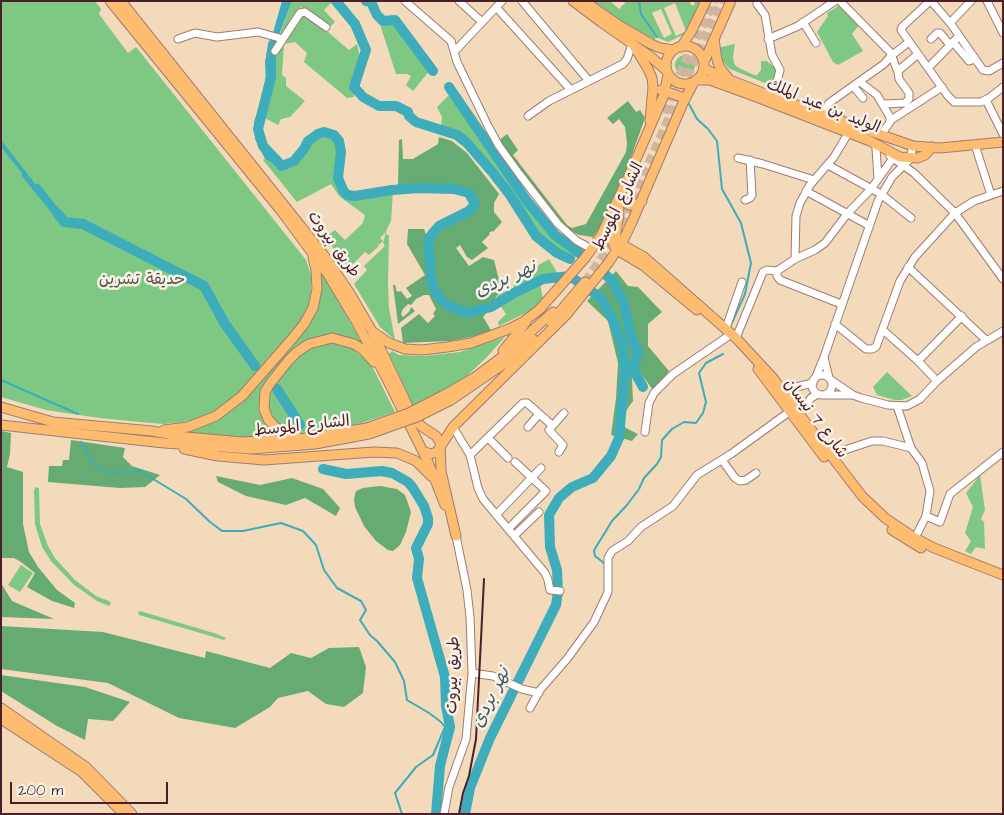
<!DOCTYPE html>
<meta charset="utf-8">
<style>
body{margin:0}
#map{position:relative;width:1004px;height:815px;overflow:hidden;background:#f3daba;font-family:"Architects Daughter",sans-serif}
canvas{display:block}
.frame{position:absolute;inset:0;border:2px solid #4a1f2b;pointer-events:none}
.scale{position:absolute;left:10px;top:782px;width:158px;height:22px;box-sizing:border-box;border:2px solid #4a1f2b;border-top:0;padding-left:6px;font-size:15px;line-height:18px;white-space:nowrap;color:#4a1f2b;-webkit-text-stroke:4px #f7f3e8;paint-order:stroke}
</style>
<div id="map">
<canvas width="1004" height="815"></canvas>
<div class="frame"></div>
<div class="scale">200 m</div>
</div>
<script>
const ctx = document.querySelector('canvas').getContext('2d');
ctx.lineJoin = 'round';
function fill(path, color) { ctx.fillStyle = color; ctx.fill(path, 'evenodd'); }
const shape = rows => new Path2D(rows.map(r => 'M' + r).join(''));
function strokePath(path, color, width, dash) { ctx.strokeStyle = color; ctx.lineWidth = width; ctx.lineCap = dash ? 'butt' : 'round'; ctx.setLineDash(dash || []); ctx.stroke(path); }
function label(font, color, halo, rows, align = 'center') {
  ctx.font = font + ' "Architects Daughter","Playpen Sans Arabic",sans-serif'; ctx.lineWidth = 5; ctx.setLineDash([]); ctx.textBaseline = 'middle'; ctx.strokeStyle = halo; ctx.fillStyle = color; for (const [text, x, y, turn = 0] of rows) {
    ctx.save(); ctx.translate(x, y); ctx.rotate((+turn || 0) * Math.PI / 180); ctx.textAlign = isNaN(turn) ? turn : align; if (halo) ctx.strokeText(text, 0, 0); ctx.fillText(text, 0, 0); ctx.restore();
  }
}
fill(shape([
 [1,1,95,1,101,9,99,14,128,53,136,47,306,260,311,275,311,291,309,305,302,321,241,391,215,412,202,418,191,421,164,424,151,423,99,418,46,410,1,397],
 [292,1,333,1,324,10,335,22,331,26,301,7,277,42],
 [591,1,610,1,619,9,625,3,624,1,689,1,692,6,695,4,694,1,702,1,687,33,668,42,656,37,655,40,610,15],
 [675,3,686,31,676,36,664,8],
 [661,9,672,34,664,38,652,13],
 [840,5,859,25,852,34,863,51,838,65,833,62,817,32,828,16,827,13],
 [308,15,349,50,357,44,360,57,353,86,354,97,347,98,304,62,307,53,295,42,284,44,282,75,286,78,286,86,305,101,290,117,281,119,278,125,263,117,273,77,274,52,299,16],
 [378,18,383,22,394,22,431,69,413,91,406,85,411,76,407,74,396,74],
 [735,44,733,57,734,63,737,67,754,75,757,75,761,70,761,61,767,61,775,68,776,72,772,81,765,83,730,69,725,64,721,59,721,47],
 '675 65a10 10 0 1 1 20 0a10 10 0 1 1-20 0Z',
 [452,92,477,134,525,202,554,237,577,256,575,258,557,253,536,235,512,197,468,143,455,133,441,128,442,117,437,107],
 [324,132,334,135,339,141,341,152,337,179,346,196,350,200,393,191,391,221,386,231,387,235,389,235,388,283,389,308,395,340,380,327,354,284,367,270,364,266,385,246,383,243,386,232,380,238,383,241,379,245,376,242,379,246,369,255,365,252,351,266,350,270,325,237,335,230,345,240,363,223,365,215,339,196,331,184,297,202,263,160,265,159,280,168,294,161,304,149,308,141,318,134],
 [549,259,558,274,543,276,495,301,498,295,513,288,517,278],
 [320,270,364,346,347,338,297,351,261,403,286,437,218,437,182,433,199,428,216,420,308,326,321,288],
 [540,283,543,299,530,311,499,326,498,322,506,314,500,305],
 [505,337,487,357,467,376,454,385,413,406,389,354,392,351,399,355,423,356,460,352],
 [333,342,349,346,367,361,373,368,395,412,344,429,304,436,296,434,277,425,268,410,268,395,270,390,287,369,304,352,315,346],
 [887,372,912,396,902,400,895,400,877,395,873,387],
 [980,475,985,510,981,519,984,522,985,549,976,547,971,554,965,551,971,541,965,533,973,507,966,493],
 [36,487,39,488,39,490,40,524,48,546,55,558,75,580,96,596,109,601,111,603,109,606,97,601,74,585,51,561,42,547,35,524,34,490],
 [21,565,33,573,20,592,8,585],
 [140,611,217,634,226,638,224,640,139,615,138,612]
]), '#7ec884');
fill(shape([
 [628,101,636,112,640,110,645,118,611,213,593,237,579,235,564,227,498,141,507,134,518,150,513,155,567,225,572,228,586,224,626,152,627,143,625,127,619,119,613,124,607,118],
 [439,137,452,141,467,153,499,194,494,203,494,212,502,222,493,232,492,231,489,233,490,234,482,242,488,248,472,260,467,257,460,245,456,248,469,266,483,257,494,260,501,288,491,307,483,317,491,330,475,336,450,341,403,343,401,328,419,314,428,323,435,316,433,314,436,309,429,295,424,295,416,299,411,305,408,304,403,309,401,314,403,317,409,312,411,307,415,311,398,324,393,285,395,285,397,292,401,291,407,299,412,296,406,288,425,275,407,244,408,229,424,229,429,241,433,233,440,227,465,217,475,206,477,199,471,189,458,186,398,186,399,140,402,139,403,159,413,159,438,144],
 [616,271,628,286,638,287,662,312,648,324,648,346,669,371,653,390,642,375,632,378,633,401,625,412,624,427,638,434,632,441,611,435,616,398,618,363,608,321,587,301],
 [1,431,11,433,10,454,7,467,23,472,23,524,29,552,38,567,57,590,75,603,74,608,52,601,27,587,35,573,21,562,14,558,2,558,1,557],
 [71,440,125,448,123,457,132,466,160,475,145,487,120,488,48,482,49,466,62,466,63,460,69,460],
 [216,476,260,485,292,478,323,489,340,508,336,516,305,498,286,505,246,496,218,482],
 [380,486,397,489,405,495,411,512,406,532,400,545,393,551,388,550,376,541,364,526,355,507,354,499,356,491,363,488],
 [1,583,12,601,54,619,1,617],
 [1,626,103,632,205,658,206,651,270,668,291,653,311,658,329,648,359,647,366,667,363,693,344,707,326,704,308,691,278,698,270,707,235,728,179,718,108,683,1,669],
 [1,675,85,687,130,702,113,721,88,719,85,740,57,726,1,691]
]), '#66ac72');
fill(shape([
 [282,1,292,1,271,56,271,77,258,129,263,146,282,166,294,161,280,168,265,159,255,139,254,122,266,86,265,61],
 [1,140,36,185,38,183,68,220,63,227,21,175,22,173,1,147]
]), '#3dacbb');
strokePath(shape([
 [639,1,641,14,657,37],
 [689,104,697,119,708,129,717,141,722,189,741,223,751,263,745,294,731,325],
 [1,380,78,414],
 [81,442,92,462,102,471,119,473,140,471,186,499,210,522,222,531,243,531,281,523,303,531,316,545,324,570,337,588,361,601,366,610,360,620,370,635,377,641,395,662,404,681,407,700,429,713,441,722,445,727,433,755,416,767,395,793,402,814],
 [604,563,595,556,594,551,596,547,612,521,627,505,639,489,644,478,657,464,661,457,662,440,672,429,684,422,696,423,703,413,706,402,699,373,706,363,723,354]
]), '#3dacbb', 2);
strokePath(shape([
 [336,1,355,24,366,50,354,87,363,97,379,106,396,106,408,112,409,116,416,122,457,135,467,143,493,173,510,195,536,236,557,253,570,259],
 [366,1,371,2,377,15,383,21,395,20,433,71],
 [273,44,271,56,271,77,258,129,263,146,282,166,294,161,304,149,308,141,318,134,324,132,334,135,339,141,341,152,338,178,343,190,347,195,355,196,392,190,419,188,454,189,469,193,475,204,469,211,439,226,432,234,428,241,432,285,439,297,448,306,468,313,491,307,514,293,543,279,570,276,601,298,612,318,622,344,625,370,619,438,611,456,593,478,572,487,559,498,549,515,550,547,557,570,558,592,556,605,490,738,470,788,465,814],
 [449,87,527,201,555,235,582,255],
 [58,214,64,222,83,224,204,286,225,324,255,366],
 [603,272,613,282,624,304,631,337,638,352,633,369,643,387],
 [277,389,300,425],
 [323,469,346,474,382,471,392,473,408,482,413,488,424,506,428,518,428,524,416,548,419,559,417,578,445,677,446,706,450,727,440,766,436,814]
]), '#3dacbb', 10);
strokePath(shape([
 [664,113,687,58,714,1],
 [585,282,608,249,622,224,721,1]
]), '#d1b59d', 9, [9, 4.5]);
const minor = shape([
 [405,1,451,41,457,62,488,126,499,146,520,175,558,224,577,241,592,249],
 [459,1,482,22],
 [522,1,589,81],
 [840,1,890,52,898,72,899,79,909,93,909,99,905,103,884,104],
 [930,1,902,27,901,30,948,96,954,102,981,102,989,98,1003,87],
 [931,1,951,24,983,70,989,71,1003,63],
 [987,1,1003,33],
 [757,4,765,15,772,55,780,70,773,97],
 [496,7,571,90],
 [803,22,816,43],
 [950,23,971,1],
 [178,39,195,33,217,37,258,32,283,39],
 [768,39,798,26,835,1],
 [931,39,937,33,940,33,950,45],
 [953,42,969,61,975,59],
 [275,51,300,13,305,12,326,27],
 [455,51,502,1],
 [928,68,959,36],
 [898,71,918,54],
 [860,82,877,95,890,117,890,122,881,135],
 [854,87,863,98],
 [986,100,1003,134],
 [822,114,829,103,884,64,891,56,909,42],
 [528,116,549,101,623,64,627,59,632,44],
 [891,120,942,87],
 [975,145,991,195],
 [876,148,878,179],
 [890,156,914,173,955,213,1003,279],
 [738,158,763,164,814,180],
 [828,165,881,194,911,218],
 [806,191,868,225],
 [745,200,750,198,752,195,750,160],
 [795,259,796,216,800,203,810,185,834,157,849,132],
 [908,267,986,340],
 [841,304,780,280,777,276,777,271,795,259,815,250,825,243,847,214,871,189,893,158],
 [835,324,866,349,872,349,876,347,900,281,915,257,955,213,974,201,1003,191],
 [726,328,742,282],
 [883,330,918,361,937,381],
 [736,338,763,272,767,270,777,271],
 [824,357,829,378],
 [918,361,962,316],
 '812 385a10 10 0 1 1 20 0a10 10 0 1 1-20 0Z',
 [815,379,824,357,878,201,892,177,910,159,913,146],
 [831,380,853,395,861,398,888,405,907,406,920,399,937,381,976,347,1003,331],
 [780,393,787,389,813,383],
 [825,395,852,395],
 [897,406,911,448,922,463,930,491,926,516,915,538],
 [797,417,811,398,818,394],
 [453,427,470,455,478,488,483,499,545,573,548,580,550,590,560,591],
 [528,427,539,414],
 [645,432,649,403,654,393,673,374,727,337],
 [488,438,508,458],
 [842,451,872,441,883,441,911,448],
 [559,452,563,445,549,430,564,413],
 [470,455,523,403,527,403,552,425],
 [722,460,735,478,740,481,746,480,756,473],
 [496,515,541,468],
 [926,516,940,522,950,494,1003,452],
 [508,529,546,491,515,462],
 [514,536,539,512],
 [472,673,493,676,522,689,539,693],
 [530,708,540,690,567,659,594,622,608,592,608,558,612,551,628,541,641,527,673,506,697,475,731,454,789,412],
 [444,814,449,787,466,739,472,673,470,617,467,590,456,536]
]);
const major = shape([
 [110,1,282,212,327,273,356,321,386,377,428,462,445,505],
 [121,1,323,254,349,292,372,331,412,415,421,426,436,436,440,442,441,471,456,536],
 [573,1,601,22,651,57,666,70],
 [584,1,620,26,651,44,660,48,673,50],
 [714,39,717,60,720,68,729,79],
 '666 65a19 19 0 1 1 38 0a19 19 0 1 1-38 0Z',
 [634,46,648,69,652,78,653,87,650,121],
 [681,47,691,32,706,1],
 [704,62,731,1],
 [704,68,715,74,773,97,913,146,940,148,1003,142],
 [698,80,710,80,754,96,870,141,900,157,918,158,925,155,932,147],
 [661,90,685,98],
 [621,195,623,201,629,205,636,205,642,201],
 [601,236,621,244,644,257,736,338,773,378,800,415,862,496,885,518,915,538,934,548,1003,575],
 [614,246,619,214,618,202],
 [617,250,644,266,697,310],
 [551,322,585,282],
 [373,332,389,343,405,349,422,350,447,347,471,343,509,329,523,322,539,310,585,258,601,236,627,180,664,95,668,74],
 [503,351,526,322],
 [758,369,824,457],
 [448,393,474,378,506,354,553,312],
 [451,400,505,363,533,339],
 [1,407,53,422,152,431,186,437,242,442,301,439,367,428],
 [1,425,164,443,252,449,315,444,369,434],
 [164,430,188,427,216,416,242,396,292,339,304,324,313,308,317,289,316,270,313,258],
 [299,438,275,427,268,419,264,409,265,392,269,385,288,361,297,352,309,344,332,338,354,344,362,349,374,362],
 [184,449,218,456,264,460,374,452,397,453,416,461,431,476],
 [423,451,430,454,437,452,453,427,567,314,609,262,624,239,632,222,683,103,694,82],
 [892,530,921,548],
 [1,708,86,767,132,814],
 [1,719,82,772,124,814]
]);
strokePath(minor, '#9e7c72', 9);
strokePath(major, '#9e7c72', 11);
strokePath(minor, '#fff', 7);
strokePath(major, '#febc70', 9);
strokePath(shape([
 [459,814,463,793,469,776,476,739,484,579]
]), '#4a1f2b', 2);
const majorBridge = shape([
 [367,428,409,413,448,393],
 [369,434,417,417,451,400]
]);
strokePath(majorBridge, '#9e7c72', 11, []);
strokePath(majorBridge, '#febc70', 9);
label('16px', '#4a1f2b', '#f7f3e8', [
 ["الوليد بن عبد الملك",823,107,22],
 ["الشارع الموسط",619,207,-64],
 ["طريق بيروت",333,245,54],
 ["شارع 7 نيسان",815,419,53],
 ["الشارع الموسط",302,427,-6],
 ["طريق بيروت",454,675,-88]
]);
label('16px', '#5a5246', '#f7f3e8', [
 ["حديقة تشرين",142,281]
]);
label('italic 18px', '#455765', '#f7f3e8', [
 ["نهر بردى",506,280,-24],
 ["نهر بردى",492,698,-64]
]);
</script>
